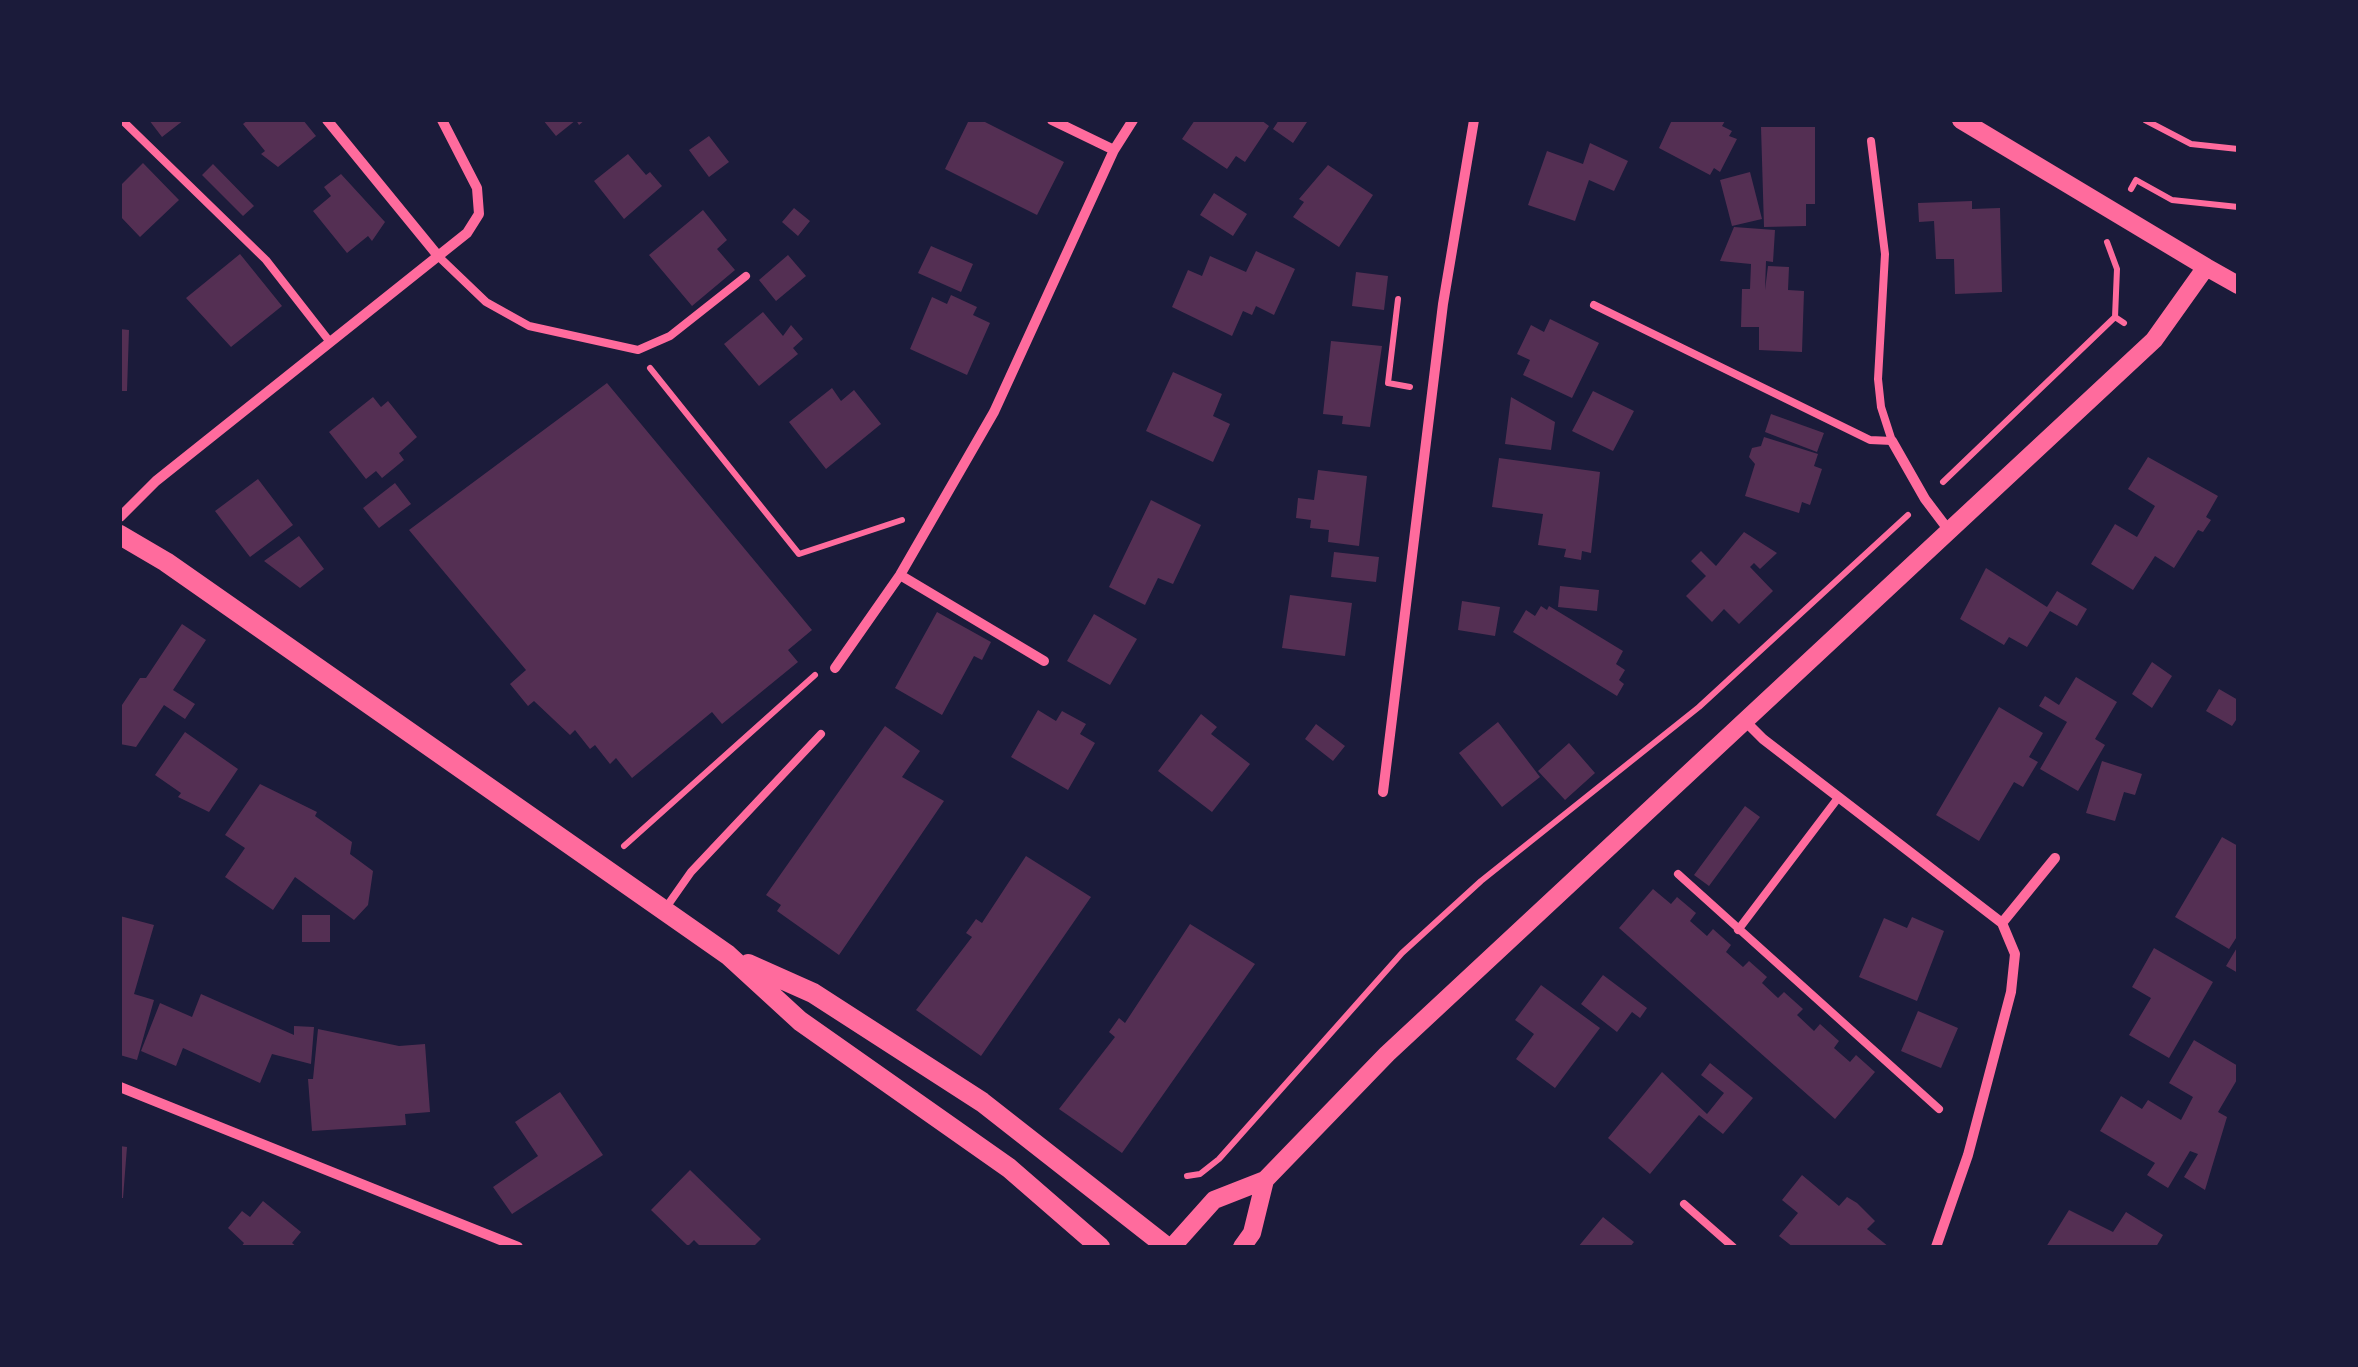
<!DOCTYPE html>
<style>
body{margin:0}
#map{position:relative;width:2358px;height:1367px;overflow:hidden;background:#1b1b3a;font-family:"Roboto Condensed",sans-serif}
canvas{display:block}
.frame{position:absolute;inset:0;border:122px solid #1b1b3a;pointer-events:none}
</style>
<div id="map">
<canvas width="2358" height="1367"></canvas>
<div class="frame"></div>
</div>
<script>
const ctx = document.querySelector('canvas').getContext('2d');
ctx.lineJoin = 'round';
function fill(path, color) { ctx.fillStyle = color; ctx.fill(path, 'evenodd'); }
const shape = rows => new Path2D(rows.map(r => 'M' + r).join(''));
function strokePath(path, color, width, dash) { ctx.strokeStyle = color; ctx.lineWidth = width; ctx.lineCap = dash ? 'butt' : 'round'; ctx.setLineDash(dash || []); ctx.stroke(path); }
fill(shape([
 [149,120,184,120,162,137],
 [248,120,303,120,316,136,278,167,261,154,265,151,243,124],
 [543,120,585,120,579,125,576,120,556,136],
 [969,120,981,120,1064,162,1037,215,945,169],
 [1195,120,1261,120,1269,126,1245,162,1236,156,1227,169,1182,139],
 [1279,120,1304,120,1307,122,1293,143,1273,129],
 [1672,120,1725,121,1722,126,1732,131,1729,136,1737,139,1720,172,1714,168,1710,175,1659,148],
 [1761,127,1815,127,1815,204,1806,204,1806,226,1764,227],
 [709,136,729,162,709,177,689,150],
 [1590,143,1628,161,1614,191,1589,180,1575,221,1528,205,1547,151,1583,164],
 [628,154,646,175,650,172,662,186,624,219,594,181],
 [143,163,179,200,140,237,120,216,120,186],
 [213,164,254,206,243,216,202,175],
 [1328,165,1373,195,1339,247,1293,217,1304,202,1299,199],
 [1750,172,1762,219,1732,226,1720,180],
 [341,174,385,222,372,241,368,236,347,253,313,211,331,196,324,187],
 [1214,193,1247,214,1233,236,1200,215],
 [1972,201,1972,209,2000,208,2002,292,1955,294,1954,259,1936,259,1934,221,1919,222,1918,203],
 [794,208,810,221,798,236,782,222],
 [703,210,727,240,717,249,735,270,692,306,649,255],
 [1734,227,1775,230,1773,262,1766,261,1765,290,1768,266,1789,267,1788,290,1804,291,1802,352,1759,350,1759,327,1741,327,1742,289,1750,289,1751,264,1720,261],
 [931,246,973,264,961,292,918,273],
 [1256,251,1295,269,1274,315,1256,306,1252,315,1243,311,1232,336,1172,307,1188,270,1202,276,1210,256,1246,272],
 [240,254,282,306,231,347,186,298],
 [788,255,806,276,776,301,759,280],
 [1356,272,1388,276,1384,310,1352,306],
 [951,295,977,307,973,315,990,323,967,375,910,349,932,297,947,304],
 [763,312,783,336,791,325,803,339,793,348,798,354,759,386,724,344],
 [1550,319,1599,343,1572,398,1523,375,1530,360,1517,354,1531,325,1544,332],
 [120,329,129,330,127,391,120,391],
 [1331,341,1382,346,1370,427,1342,424,1343,416,1323,414],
 [1173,372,1222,394,1213,416,1230,424,1213,462,1146,431],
 [607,383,812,630,788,650,798,662,722,724,712,712,632,778,616,758,610,764,595,745,590,749,575,730,570,735,534,701,528,706,510,684,526,670,409,530],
 [832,388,841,401,854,390,881,424,826,469,789,422],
 [1593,391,1634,411,1613,451,1572,431],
 [373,397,381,407,388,401,417,437,399,453,404,460,382,478,376,471,366,479,329,432],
 [1511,397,1555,422,1551,450,1505,444],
 [1771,414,1824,433,1817,452,1765,432],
 [1764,437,1818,454,1814,466,1822,469,1810,505,1802,502,1799,513,1745,496,1755,464,1749,457,1752,448,1761,446],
 [2148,457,2218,496,2206,517,2211,520,2203,532,2198,530,2174,568,2155,556,2133,590,2091,564,2115,524,2137,537,2155,506,2128,489],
 [1499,458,1600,472,1591,553,1582,551,1581,560,1564,557,1566,549,1538,545,1543,514,1492,507],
 [1318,470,1367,476,1359,546,1328,542,1329,530,1310,528,1311,520,1296,518,1298,498,1314,500],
 [258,479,293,525,250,557,215,511],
 [395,483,411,504,379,528,363,508],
 [1151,500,1201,525,1173,584,1158,578,1145,605,1109,587],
 [1744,532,1777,553,1760,569,1754,563,1750,567,1773,591,1739,624,1724,609,1712,622,1686,596,1706,576,1691,561,1701,551,1716,566],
 [299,536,324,569,300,588,264,561],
 [1334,552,1379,557,1376,582,1331,577],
 [1986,568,2047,607,2057,591,2087,609,2077,626,2050,611,2027,647,2009,637,2004,645,1960,619],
 [1560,586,1599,590,1597,611,1558,607],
 [1290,595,1352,603,1345,656,1282,648],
 [1462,601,1500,607,1495,636,1458,630],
 [1541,606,1547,610,1549,606,1623,651,1616,664,1625,670,1619,680,1624,684,1617,696,1513,632,1526,610,1535,616],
 [937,612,991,642,982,660,974,656,942,715,895,688],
 [1094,614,1137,639,1110,685,1067,661],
 [182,624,206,640,173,690,195,704,185,719,164,705,136,747,120,744,120,708,140,678,146,678],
 [2152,662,2172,676,2152,708,2132,694],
 [2076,677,2117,702,2095,739,2105,745,2078,791,2040,769,2067,722,2039,706,2045,696,2059,705],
 [2219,689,2238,700,2238,717,2232,726,2206,711],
 [1999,707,2043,733,2029,757,2038,762,2023,787,2014,782,1979,841,1936,815],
 [1038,710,1056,721,1062,711,1086,724,1080,734,1095,743,1068,790,1011,757],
 [1201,714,1217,727,1211,734,1250,764,1212,812,1158,771],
 [1498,722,1540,777,1502,807,1459,753],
 [1316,724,1345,746,1333,761,1305,739],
 [885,726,920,751,902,777,944,801,839,955,777,911,781,905,766,895],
 [185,732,238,769,209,812,178,797,181,793,155,775],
 [1569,743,1595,773,1565,800,1538,771],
 [2102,761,2142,774,2135,795,2124,792,2115,821,2086,813],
 [260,784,317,812,315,816,352,842,350,854,373,871,368,905,354,920,295,877,273,910,225,877,245,848,225,835],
 [1745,806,1760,817,1709,886,1694,875],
 [2222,837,2238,846,2238,935,2229,949,2175,917],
 [1026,856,1091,897,981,1056,916,1010,972,937,966,933,976,919,982,923],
 [1653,889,1671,904,1677,897,1696,913,1690,921,1707,936,1713,929,1731,945,1726,952,1743,967,1749,961,1767,977,1762,983,1778,998,1784,992,1803,1009,1797,1015,1814,1031,1820,1024,1839,1041,1834,1048,1850,1062,1856,1055,1875,1072,1835,1119,1619,928],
 [302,915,330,915,330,942,302,942],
 [120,916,154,925,134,994,154,1000,137,1060,120,1055],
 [1912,917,1944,931,1917,1001,1859,977,1884,918,1907,928],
 [1190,924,1255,964,1122,1153,1059,1109,1115,1037,1109,1032,1119,1018,1125,1023],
 [2238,946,2238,973,2226,966],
 [2154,948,2213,982,2169,1058,2129,1035,2151,998,2132,987],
 [1603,975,1647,1008,1640,1018,1632,1012,1617,1032,1581,1004],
 [1541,985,1600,1028,1555,1088,1516,1059,1534,1034,1515,1020],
 [201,994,294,1035,294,1026,314,1027,311,1064,272,1054,260,1083,183,1048,176,1066,141,1051,160,1003,192,1017],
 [1918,1011,1958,1028,1941,1068,1901,1051],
 [318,1029,399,1046,425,1044,430,1112,405,1114,406,1125,312,1131,308,1079,313,1079],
 [2194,1040,2238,1066,2238,1078,2218,1112,2227,1117,2205,1190,2184,1177,2198,1154,2190,1151,2168,1188,2147,1175,2155,1163,2100,1131,2121,1096,2142,1109,2148,1100,2181,1120,2193,1097,2169,1083],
 [1710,1063,1753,1098,1723,1134,1699,1115,1650,1174,1608,1138,1662,1072,1707,1114,1724,1093,1701,1075],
 [560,1092,603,1155,512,1214,493,1187,538,1156,515,1122],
 [120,1146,127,1147,123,1198,120,1198],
 [690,1170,761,1239,753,1247,701,1247,694,1240,688,1246,651,1210],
 [1802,1175,1839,1206,1847,1197,1857,1203,1875,1221,1867,1229,1889,1247,1793,1247,1779,1236,1798,1213,1782,1200],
 [263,1201,301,1232,292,1243,297,1247,241,1247,244,1243,228,1228,242,1211,250,1217],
 [2069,1210,2113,1232,2126,1212,2163,1235,2156,1247,2046,1247],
 [1603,1217,1634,1242,1630,1247,1578,1247]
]), '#542f53');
strokePath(shape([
 [2145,120,2191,144,2238,149],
 [2131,189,2136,180,2172,200,2238,207],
 [2107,242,2117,269,2115,317,2124,323],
 [1398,299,1388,383,1410,387],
 [650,368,799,554,902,520],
 [1943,482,2115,317],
 [624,846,815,675],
 [1187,1176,1200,1174,1219,1159,1402,953,1481,881,1699,707,1908,515]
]), '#ff6b9d', 6);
strokePath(shape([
 [122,120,266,260,330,342],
 [439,257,486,302,529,326,638,350,670,336,746,276],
 [1594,305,1870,440,1892,441,1881,407,1878,379,1885,254,1871,141],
 [1678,874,1939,1109],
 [665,909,691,872,821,734],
 [1738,930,1838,798],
 [1684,1204,1733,1247]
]), '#ff6b9d', 8);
strokePath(shape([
 [327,120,439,257],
 [1052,120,1114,150],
 [1892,441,1925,499,1950,532],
 [120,517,156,481,467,233,479,214,477,188,442,120],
 [900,575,1044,661],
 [835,668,900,575,994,412,1114,150,1133,120],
 [1743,719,1763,739,2002,923,2015,954,2011,992,1968,1155,1936,1247],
 [1383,792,1443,304,1474,120],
 [2002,923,2055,858],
 [120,1087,518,1247]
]), '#ff6b9d', 10);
strokePath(shape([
 [1961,120,2206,267],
 [1172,1247,1214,1200,1265,1180],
 [1242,1247,1252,1233,1265,1180,1387,1054,2154,340,2206,267,2238,285]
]), '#ff6b9d', 18);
strokePath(shape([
 [120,535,166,562,728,955,800,1021,1009,1168,1100,1247],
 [748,964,813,993,982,1102,1167,1247]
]), '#ff6b9d', 20);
</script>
